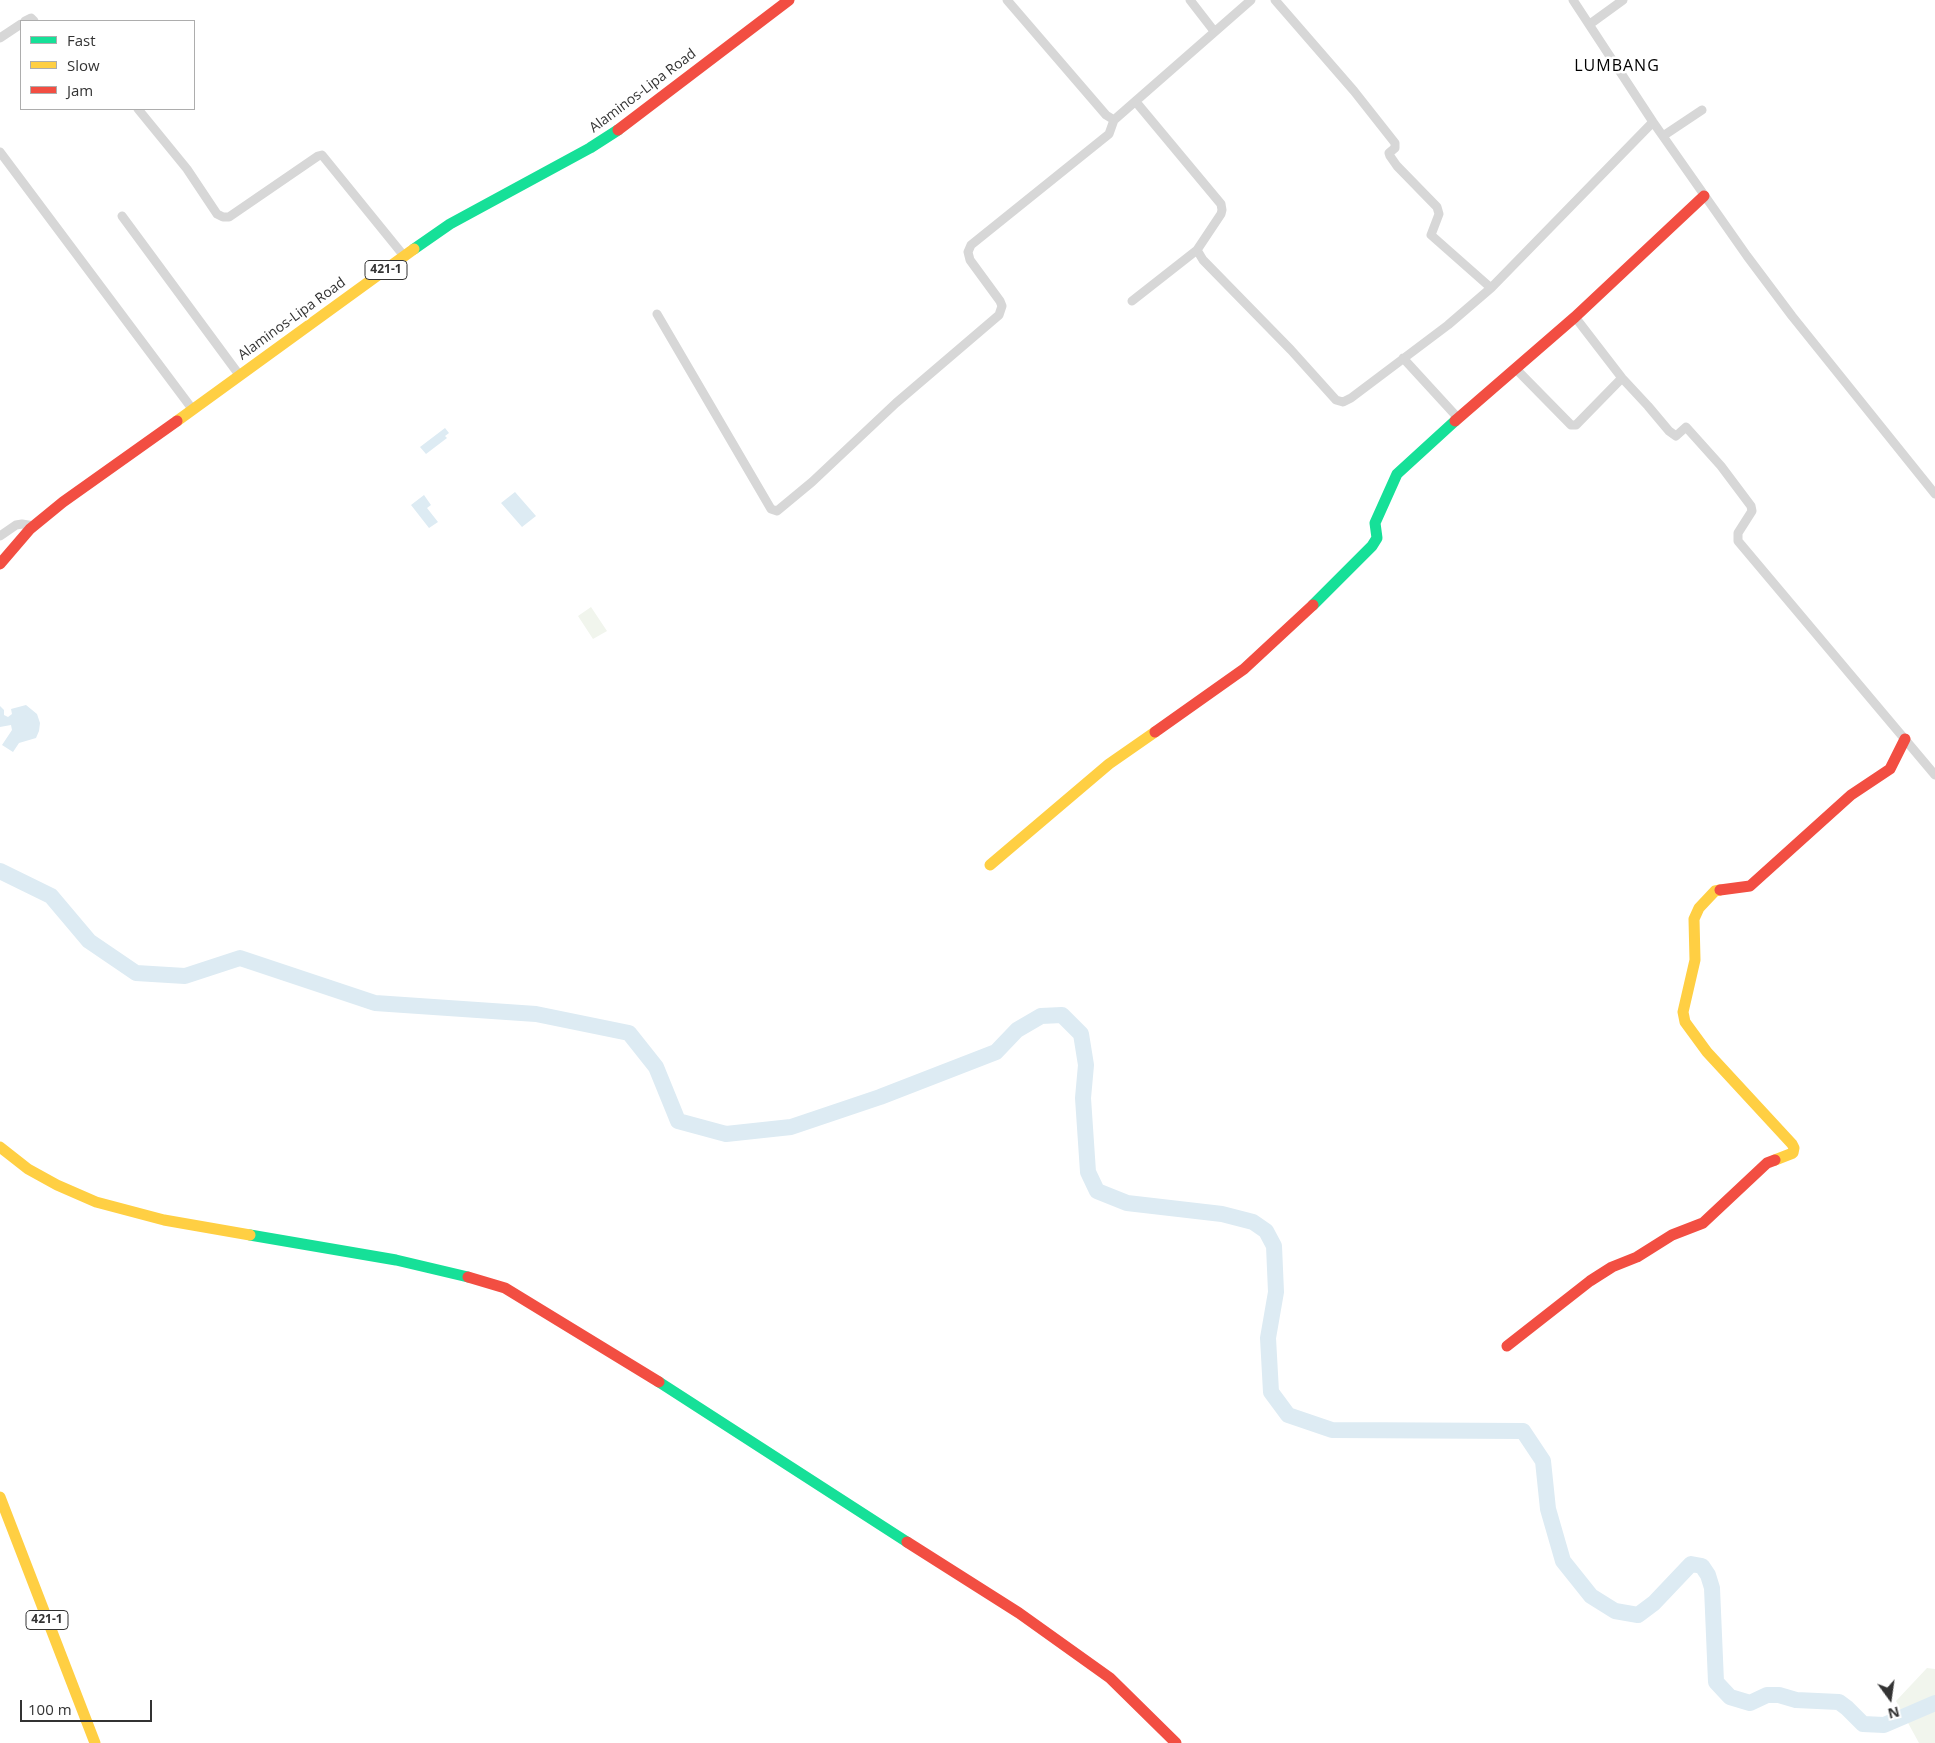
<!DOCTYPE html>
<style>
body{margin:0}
#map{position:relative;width:1935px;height:1743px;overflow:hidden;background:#fff;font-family:"Open Sans",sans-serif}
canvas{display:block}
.legend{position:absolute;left:20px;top:20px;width:175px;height:90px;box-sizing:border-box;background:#fff;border:1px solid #adadad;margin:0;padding:6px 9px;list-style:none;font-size:15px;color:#333}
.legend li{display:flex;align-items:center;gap:10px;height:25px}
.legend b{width:25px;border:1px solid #adadad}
.north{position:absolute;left:1865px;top:1673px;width:50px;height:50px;-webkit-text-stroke:4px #fff;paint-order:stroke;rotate:166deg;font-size:14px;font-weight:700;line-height:20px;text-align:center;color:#333}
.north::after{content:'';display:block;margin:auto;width:18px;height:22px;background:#333;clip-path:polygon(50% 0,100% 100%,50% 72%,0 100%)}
.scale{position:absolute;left:20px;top:1700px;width:132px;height:22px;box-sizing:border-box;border:2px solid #333;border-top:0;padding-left:6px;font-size:15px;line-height:18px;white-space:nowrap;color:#333;-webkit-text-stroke:4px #fff;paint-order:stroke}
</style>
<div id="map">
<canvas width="1935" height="1743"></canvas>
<ul class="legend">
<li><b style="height:6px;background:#16e098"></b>Fast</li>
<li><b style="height:6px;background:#ffcf43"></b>Slow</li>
<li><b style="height:6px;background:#f24e42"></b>Jam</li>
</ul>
<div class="north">N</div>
<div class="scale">100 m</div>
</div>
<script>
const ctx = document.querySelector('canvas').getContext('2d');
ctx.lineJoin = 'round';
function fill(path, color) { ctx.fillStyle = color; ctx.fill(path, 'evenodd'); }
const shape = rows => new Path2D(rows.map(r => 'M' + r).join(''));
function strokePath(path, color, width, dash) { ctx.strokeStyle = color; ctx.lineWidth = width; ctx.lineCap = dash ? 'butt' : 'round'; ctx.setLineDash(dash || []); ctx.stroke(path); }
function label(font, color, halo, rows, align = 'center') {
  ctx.font = font + ' "Open Sans",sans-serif'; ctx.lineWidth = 5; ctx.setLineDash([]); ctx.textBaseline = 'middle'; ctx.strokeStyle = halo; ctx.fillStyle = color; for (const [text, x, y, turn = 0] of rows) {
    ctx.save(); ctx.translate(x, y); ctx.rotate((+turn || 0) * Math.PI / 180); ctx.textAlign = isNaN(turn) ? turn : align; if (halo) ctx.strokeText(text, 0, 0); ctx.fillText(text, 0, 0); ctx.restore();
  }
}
fill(shape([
 [591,607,607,631,593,639,578,616],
 [1927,1668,1935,1669,1935,1743,1919,1743,1896,1701]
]), '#f1f5ed');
fill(shape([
 [445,428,449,433,445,436,447,438,426,454,420,447],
 [515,492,536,516,522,527,501,503],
 [424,495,431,505,427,508,438,522,429,528,411,505],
 [26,705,37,714,40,723,39,731,36,738,19,743,13,752,2,745,12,730,11,725,0,727,0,706,4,710,4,715,8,717,12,714,11,709]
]), '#ddebf3');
strokePath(shape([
 [0,871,51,896,89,941,136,973,185,976,240,958,375,1003,536,1014,629,1033,656,1067,678,1121,726,1134,791,1127,880,1097,996,1052,1017,1030,1041,1016,1062,1015,1081,1034,1086,1065,1083,1098,1088,1172,1097,1191,1127,1203,1222,1214,1253,1222,1266,1231,1274,1246,1276,1292,1268,1338,1271,1392,1288,1415,1332,1430,1523,1431,1543,1461,1548,1509,1563,1561,1591,1596,1615,1611,1638,1615,1654,1603,1691,1564,1702,1566,1708,1575,1712,1588,1716,1682,1730,1697,1750,1703,1767,1695,1779,1695,1796,1700,1839,1702,1847,1708,1863,1724,1884,1725,1935,1703]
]), '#ddebf3', 16);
strokePath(shape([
 [1007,0,1106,115,1114,120,1251,0],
 [1190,0,1214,31],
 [1275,0,1354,91,1395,143,1395,148,1389,153,1390,156,1397,166,1437,207,1439,214,1431,235,1491,288],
 [1573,0,1653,122,1747,256,1792,316,1935,494],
 [25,21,31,18,34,21],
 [1590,24,1623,0],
 [0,38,21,24],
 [1136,102,1221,204,1222,210,1221,214,1197,250,1203,260,1291,350,1336,400,1343,402,1351,398,1448,325,1491,288,1653,122],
 [138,109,187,169,217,214,223,217,229,217,318,156,322,155,404,256],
 [1663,136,1702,110],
 [0,152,193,410],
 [122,216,240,376],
 [1132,301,1197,250],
 [657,314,771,509,777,511,812,482,896,403,999,315,1002,306,1000,301,970,260,968,252,971,245,1109,134,1114,120],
 [1575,317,1622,378,1648,406,1669,431,1676,436,1686,427,1721,466,1751,506,1752,511,1738,533,1738,541,1935,775],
 [1403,358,1458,418],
 [1515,368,1571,425,1576,425,1622,378],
 [0,536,16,525,22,524,34,526]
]), '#d7d7d7', 9);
strokePath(shape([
 [414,249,450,224,590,148,618,130],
 [1313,605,1372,546,1377,538,1375,523,1397,474,1455,421],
 [250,1235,396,1260,468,1277],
 [659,1382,907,1542]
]), '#16e098', 11);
strokePath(shape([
 [177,421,414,249],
 [990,865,1109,764,1155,732],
 [1720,890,1715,891,1699,908,1694,919,1695,960,1683,1012,1685,1022,1707,1052,1792,1144,1794,1148,1793,1153,1775,1160],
 [0,1147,28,1169,57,1185,96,1202,164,1220,250,1235],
 [0,1497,95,1743]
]), '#ffcf43', 11);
strokePath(shape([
 [618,130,789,0],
 [1455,421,1575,317,1704,196],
 [0,564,30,529,63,502,177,421],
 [1155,732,1244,669,1313,605],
 [1720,890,1750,886,1851,795,1890,769,1905,739],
 [468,1277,505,1288,659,1382],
 [1507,1346,1590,1281,1612,1267,1637,1257,1672,1235,1703,1223,1767,1163,1775,1160],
 [907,1542,1019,1613,1110,1678,1176,1743]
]), '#f24e42', 11);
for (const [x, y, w] of [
 [386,270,42],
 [47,1620,42]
]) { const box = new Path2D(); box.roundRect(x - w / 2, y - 9.5, w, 19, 4); ctx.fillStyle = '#fff'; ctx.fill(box); strokePath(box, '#333', 1); }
label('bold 12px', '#333', null, [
 ["421-1",386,270],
 ["421-1",47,1620]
]);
label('14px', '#333', '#fff', [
 ["Alaminos-Lipa Road",643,91,-37],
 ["Alaminos-Lipa Road",292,319,-36]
]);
ctx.letterSpacing = '1px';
label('16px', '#000', '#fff', [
 ["LUMBANG",1617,66]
]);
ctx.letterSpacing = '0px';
</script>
